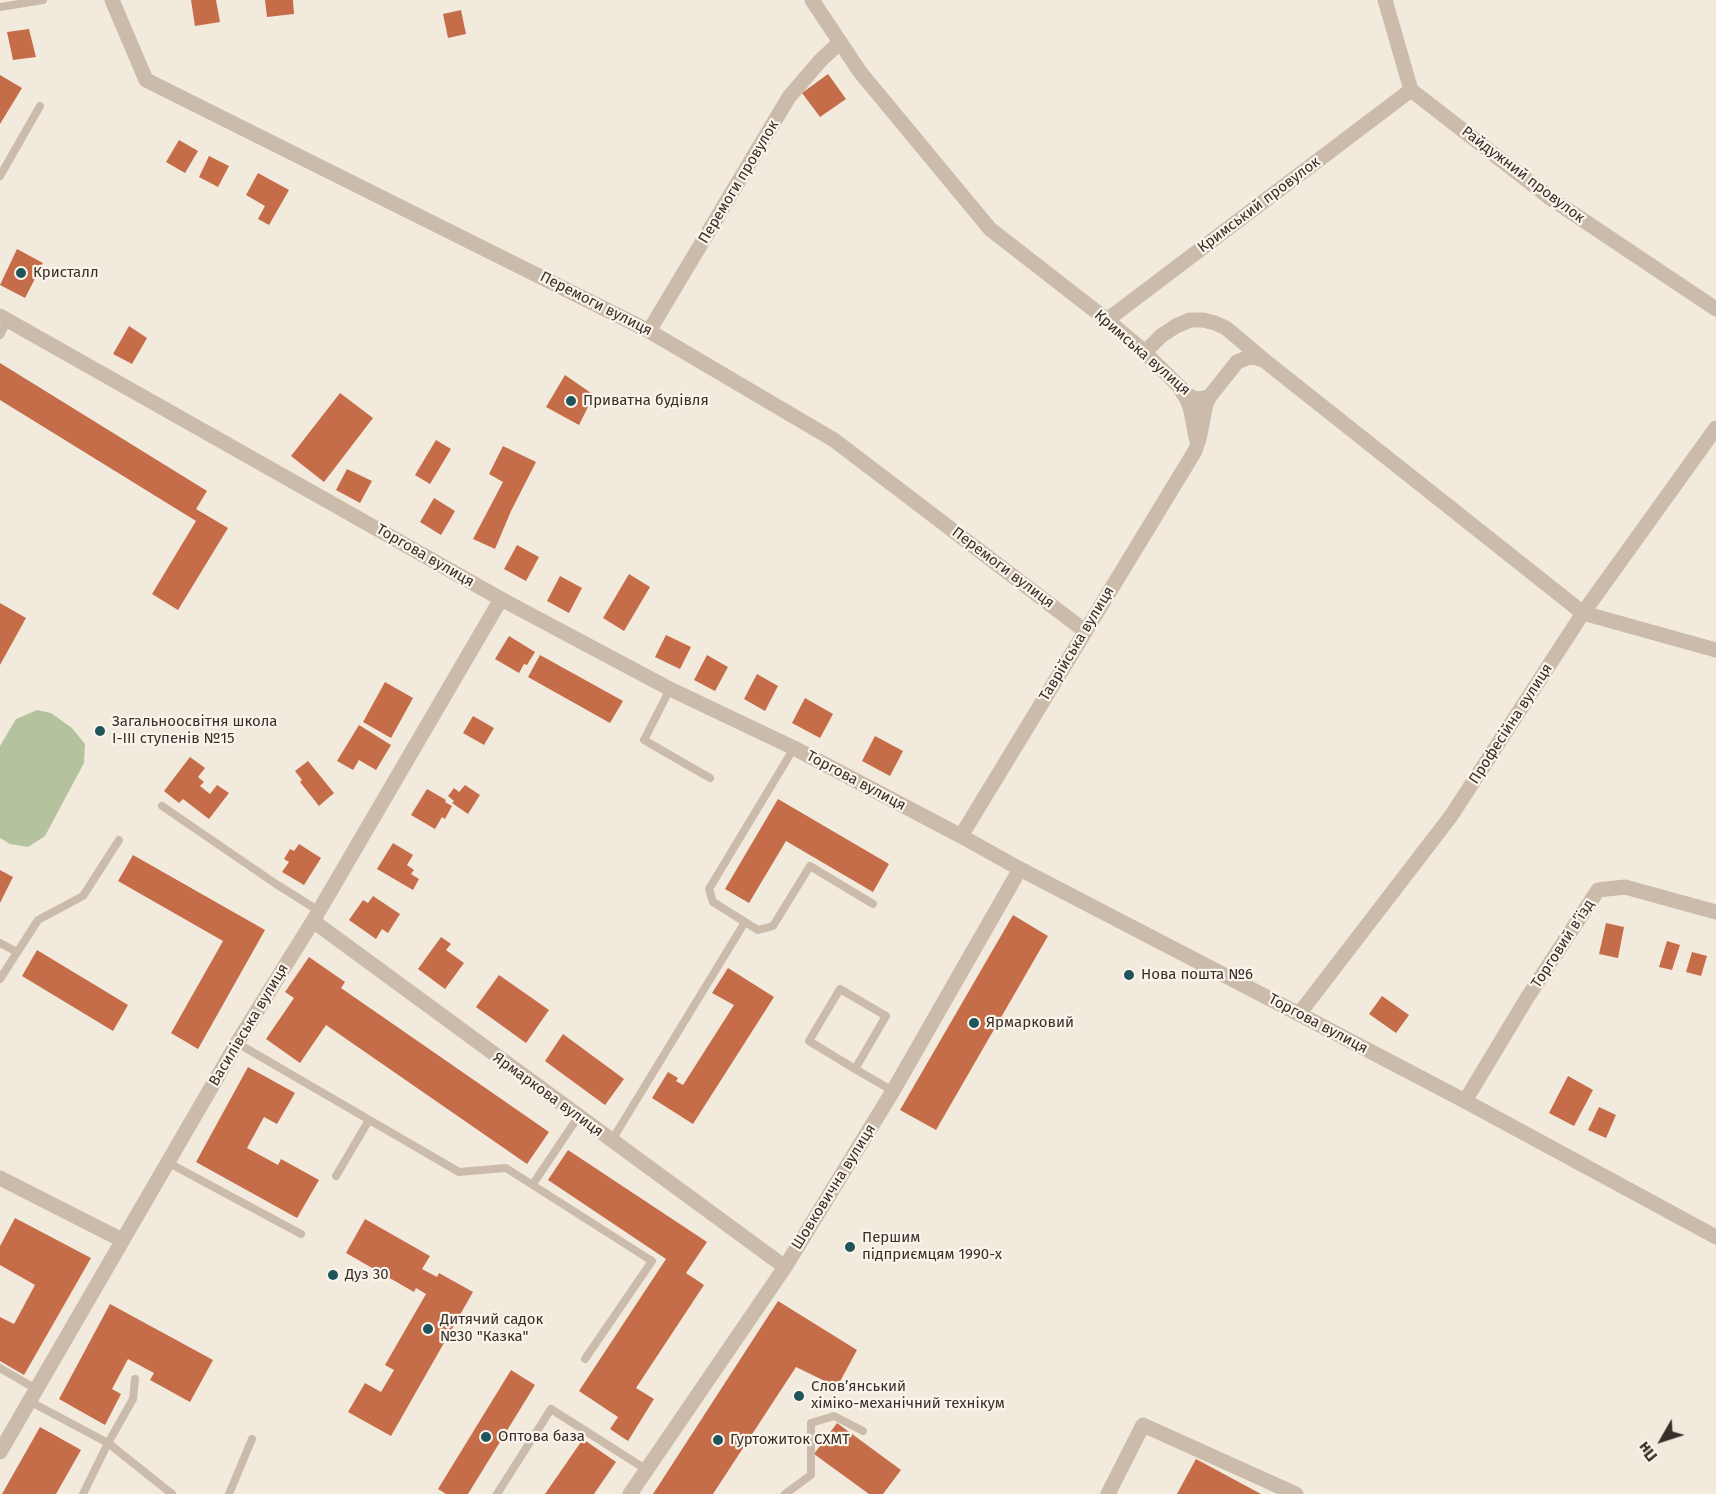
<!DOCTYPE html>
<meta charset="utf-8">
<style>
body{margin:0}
#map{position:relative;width:1716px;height:1494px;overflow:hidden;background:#f3eade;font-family:"Fira Sans",sans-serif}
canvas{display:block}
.north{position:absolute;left:1632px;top:1410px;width:60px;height:60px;-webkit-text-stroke:4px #faf4eb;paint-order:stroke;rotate:231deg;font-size:16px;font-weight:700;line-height:24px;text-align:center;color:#382f29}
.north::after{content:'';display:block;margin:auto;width:21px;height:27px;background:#382f29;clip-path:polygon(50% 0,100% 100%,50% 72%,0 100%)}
</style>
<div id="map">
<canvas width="1716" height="1494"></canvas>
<div class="north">Пн</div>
</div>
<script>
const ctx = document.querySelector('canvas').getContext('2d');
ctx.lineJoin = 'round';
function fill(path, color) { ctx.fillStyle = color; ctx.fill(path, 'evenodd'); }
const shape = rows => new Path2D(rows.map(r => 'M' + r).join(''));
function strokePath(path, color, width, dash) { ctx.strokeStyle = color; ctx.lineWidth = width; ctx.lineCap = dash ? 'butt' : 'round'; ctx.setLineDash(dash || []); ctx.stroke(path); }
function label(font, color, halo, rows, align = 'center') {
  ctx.font = font + ' "Fira Sans",sans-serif'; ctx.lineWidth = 4.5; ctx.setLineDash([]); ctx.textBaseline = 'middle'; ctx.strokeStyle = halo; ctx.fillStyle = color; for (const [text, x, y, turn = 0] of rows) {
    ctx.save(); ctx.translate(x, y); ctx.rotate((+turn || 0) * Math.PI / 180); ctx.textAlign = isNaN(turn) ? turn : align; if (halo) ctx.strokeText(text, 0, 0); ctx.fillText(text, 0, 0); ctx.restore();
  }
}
fill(shape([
 [37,710,51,713,72,728,85,744,84,763,45,836,28,847,10,844,0,838,0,746,16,719]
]), '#b4c29e');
fill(shape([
 [191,0,216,0,220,22,195,26],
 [265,0,293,0,294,14,267,17],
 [461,10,466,34,448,38,443,14],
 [29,29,36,57,13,60,7,32],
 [828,74,846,99,820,117,802,93],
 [0,75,22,88,0,124],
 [179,140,198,151,185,173,166,162],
 [209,156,229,166,218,187,199,177],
 [258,173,289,190,269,225,258,219,265,206,246,195],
 [17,249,43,263,25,298,0,285],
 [129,326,147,338,132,364,113,354],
 [0,363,207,491,196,509,228,528,178,610,152,594,196,521,0,400],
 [565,375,594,395,579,425,546,407],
 [340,393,373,418,324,482,291,456],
 [436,440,451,449,430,484,415,475],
 [503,446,536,462,511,511,495,549,473,539,503,482,489,474],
 [347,469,372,481,360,503,336,490],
 [434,498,455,511,441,535,420,522],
 [517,545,539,557,526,581,504,569],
 [629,574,650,587,624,631,603,618],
 [560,576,582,588,569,613,547,601],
 [0,603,26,618,0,665],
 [666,635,691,647,680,669,655,657],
 [509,636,535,652,527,665,524,664,519,673,495,659],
 [540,655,623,701,610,723,528,677],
 [707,655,728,667,715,691,694,680],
 [757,674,778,686,765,711,744,699],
 [385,682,413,698,391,738,363,722],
 [805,698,833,714,820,738,792,723],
 [473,716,494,728,484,745,463,733],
 [359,725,391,745,376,770,359,760,353,770,337,761],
 [875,736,903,751,890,776,862,761],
 [190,757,205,768,198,777,204,782,200,786,210,794,217,785,229,793,209,819,183,799,179,803,164,791],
 [308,761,334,793,319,806,300,782,302,780,295,771],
 [465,785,480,795,468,814,452,803,454,801,448,796,454,788,459,792],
 [427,789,446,800,445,802,452,806,445,819,442,817,435,829,411,815],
 [778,799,889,864,873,892,786,841,749,903,725,889],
 [393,843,413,855,407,865,414,870,411,874,419,879,413,890,377,869],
 [299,844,321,858,304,885,282,872,289,862,284,859,290,849,294,851],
 [133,855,265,930,198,1049,171,1033,223,941,118,881],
 [0,870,13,877,0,903],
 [373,896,400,914,388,933,382,929,376,939,349,920,363,900,368,903],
 [1013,915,1048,936,936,1130,900,1110],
 [1606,923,1624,927,1618,958,1599,954],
 [441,937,451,944,446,950,464,963,445,989,418,969],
 [1667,941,1680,945,1672,970,1659,967],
 [37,950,128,1005,113,1031,22,976],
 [1692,952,1707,956,1701,976,1686,972],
 [309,957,345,982,341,988,549,1132,527,1164,326,1025,300,1063,266,1039,294,998,285,992],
 [728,968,774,997,693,1124,652,1098,668,1072,678,1078,676,1081,683,1085,734,1005,712,993],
 [499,975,549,1010,526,1043,476,1007],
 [1382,996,1409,1015,1396,1033,1369,1014],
 [563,1034,624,1079,605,1105,545,1061],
 [248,1067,295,1093,277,1124,264,1117,247,1148,278,1165,281,1159,319,1180,297,1218,196,1162],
 [1568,1076,1593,1090,1574,1126,1549,1113],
 [1599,1107,1616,1115,1606,1138,1588,1130],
 [568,1150,707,1242,686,1273,704,1285,636,1388,654,1399,628,1441,610,1429,618,1417,579,1391,666,1259,548,1180],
 [15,1218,91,1258,24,1375,0,1361,0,1317,14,1324,35,1285,0,1265,0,1246],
 [365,1219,430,1256,422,1269,437,1277,439,1273,473,1292,391,1436,348,1412,365,1383,381,1392,394,1370,385,1365,426,1294,416,1288,414,1292,346,1253],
 [778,1301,857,1350,837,1387,796,1367,713,1494,653,1494],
 [110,1304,213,1360,190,1402,150,1380,154,1373,128,1359,112,1389,121,1394,105,1425,59,1399],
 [511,1370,535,1385,468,1494,446,1494,438,1489],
 [837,1423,901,1470,883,1494,869,1494,814,1454],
 [40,1427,81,1450,56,1494,2,1494],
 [583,1439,616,1462,594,1494,545,1494],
 [1196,1459,1261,1494,1177,1494]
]), '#c56d49');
strokePath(shape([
 [0,7,43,0],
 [0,176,40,106],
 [0,335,8,320],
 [670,689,644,740,710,778],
 [162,806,276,884,319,911],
 [745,922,758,930,773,926,810,866,873,904],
 [0,943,17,952],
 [0,979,38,920,83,896,119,840],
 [237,1043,459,1172,506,1168,652,1261,585,1359],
 [855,1069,886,1016,840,989,809,1041,855,1069,893,1091],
 [612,1140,745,922,713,902,709,889,794,748],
 [167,1162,301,1234],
 [336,1176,369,1120],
 [533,1184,578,1117],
 [0,1368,36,1389],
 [29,1401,108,1443,133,1399,135,1379],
 [83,1494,108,1443,172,1494],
 [229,1494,252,1439],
 [497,1494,551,1409,647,1470],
 [785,1494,811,1475,811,1423,834,1416,863,1431]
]), '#cbbbaa', 8);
strokePath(shape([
 [112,0,146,80,649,331,834,440,1085,631],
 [812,0,860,72,990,229,1107,320,1139,347,1189,396,1196,399,1205,398,1210,396,1237,362,1249,357,1257,358,1265,361,1583,613,1716,650],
 [1385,0,1411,90,1550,198,1716,309],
 [1107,320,1411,90],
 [649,331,789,97,820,61,840,42],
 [1144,353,1161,336,1176,326,1190,320,1203,320,1215,323,1226,328,1264,360],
 [1181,390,1187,399,1191,411,1196,438],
 [961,836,1195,451,1199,439,1206,404,1210,396],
 [313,921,785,1267],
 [1299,1014,1451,816,1583,613,1716,428],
 [1465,1101,1527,998,1598,890,1625,887,1716,912],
 [0,1178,122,1240],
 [0,1452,237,1043,313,921,501,599],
 [630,1494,785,1267,893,1091,1020,869],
 [1108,1494,1143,1425,1296,1494]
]), '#cbbbaa', 15);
strokePath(shape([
 [0,316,501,599,670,689,794,748,961,836,1020,869,1299,1014,1465,1101,1716,1237]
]), '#cbbbaa', 15);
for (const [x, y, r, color] of [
 [21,273,6,"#1f545a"],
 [571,401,6,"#1f545a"],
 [100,731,6,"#1f545a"],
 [1129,975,6,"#1f545a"],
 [974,1023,6,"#1f545a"],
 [850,1247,6,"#1f545a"],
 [333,1275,6,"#1f545a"],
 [428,1329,6,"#1f545a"],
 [799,1396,6,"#1f545a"],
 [486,1437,6,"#1f545a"],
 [718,1440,6,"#1f545a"]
]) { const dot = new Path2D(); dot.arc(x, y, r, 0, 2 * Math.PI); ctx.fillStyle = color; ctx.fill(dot); strokePath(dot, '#faf4eb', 2); }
label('15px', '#382f29', '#faf4eb', [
 ["Райдужний провулок",1523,175,37],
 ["Перемоги провулок",739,182,-59],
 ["Кримський провулок",1259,205,-37],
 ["Перемоги вулиця",596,304,27],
 ["Кримська вулиця",1142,353,41],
 ["Торгова вулиця",425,556,30],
 ["Перемоги вулиця",1003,568,37],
 ["Таврійська вулиця",1077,644,-59],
 ["Професійна вулиця",1511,724,-57],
 ["Торгова вулиця",856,781,28],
 ["Торговий в’їзд",1563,944,-57],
 ["Торгова вулиця",1318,1024,28],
 ["Василівська вулиця",249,1025,-59],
 ["Ярмаркова вулиця",548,1095,36],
 ["Шовковична вулиця",834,1187,-58]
]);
label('15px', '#382f29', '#faf4eb', [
 ["Кристалл",33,273],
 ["Приватна будівля",583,401],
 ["Загальноосвітня школа",112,722],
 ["І-ІІІ ступенів №15",112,739],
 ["Нова пошта №6",1141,975],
 ["Ярмарковий",986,1023],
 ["Першим",862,1238],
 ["підприємцям 1990-х",862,1255],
 ["Дуз 30",345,1275],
 ["Дитячий садок",440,1320],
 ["№30 \"Казка\"",440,1337],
 ["Слов’янський",811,1387],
 ["хіміко-механічний технікум",811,1404],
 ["Оптова база",498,1437],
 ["Гуртожиток СХМТ",730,1440]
], 'left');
</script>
